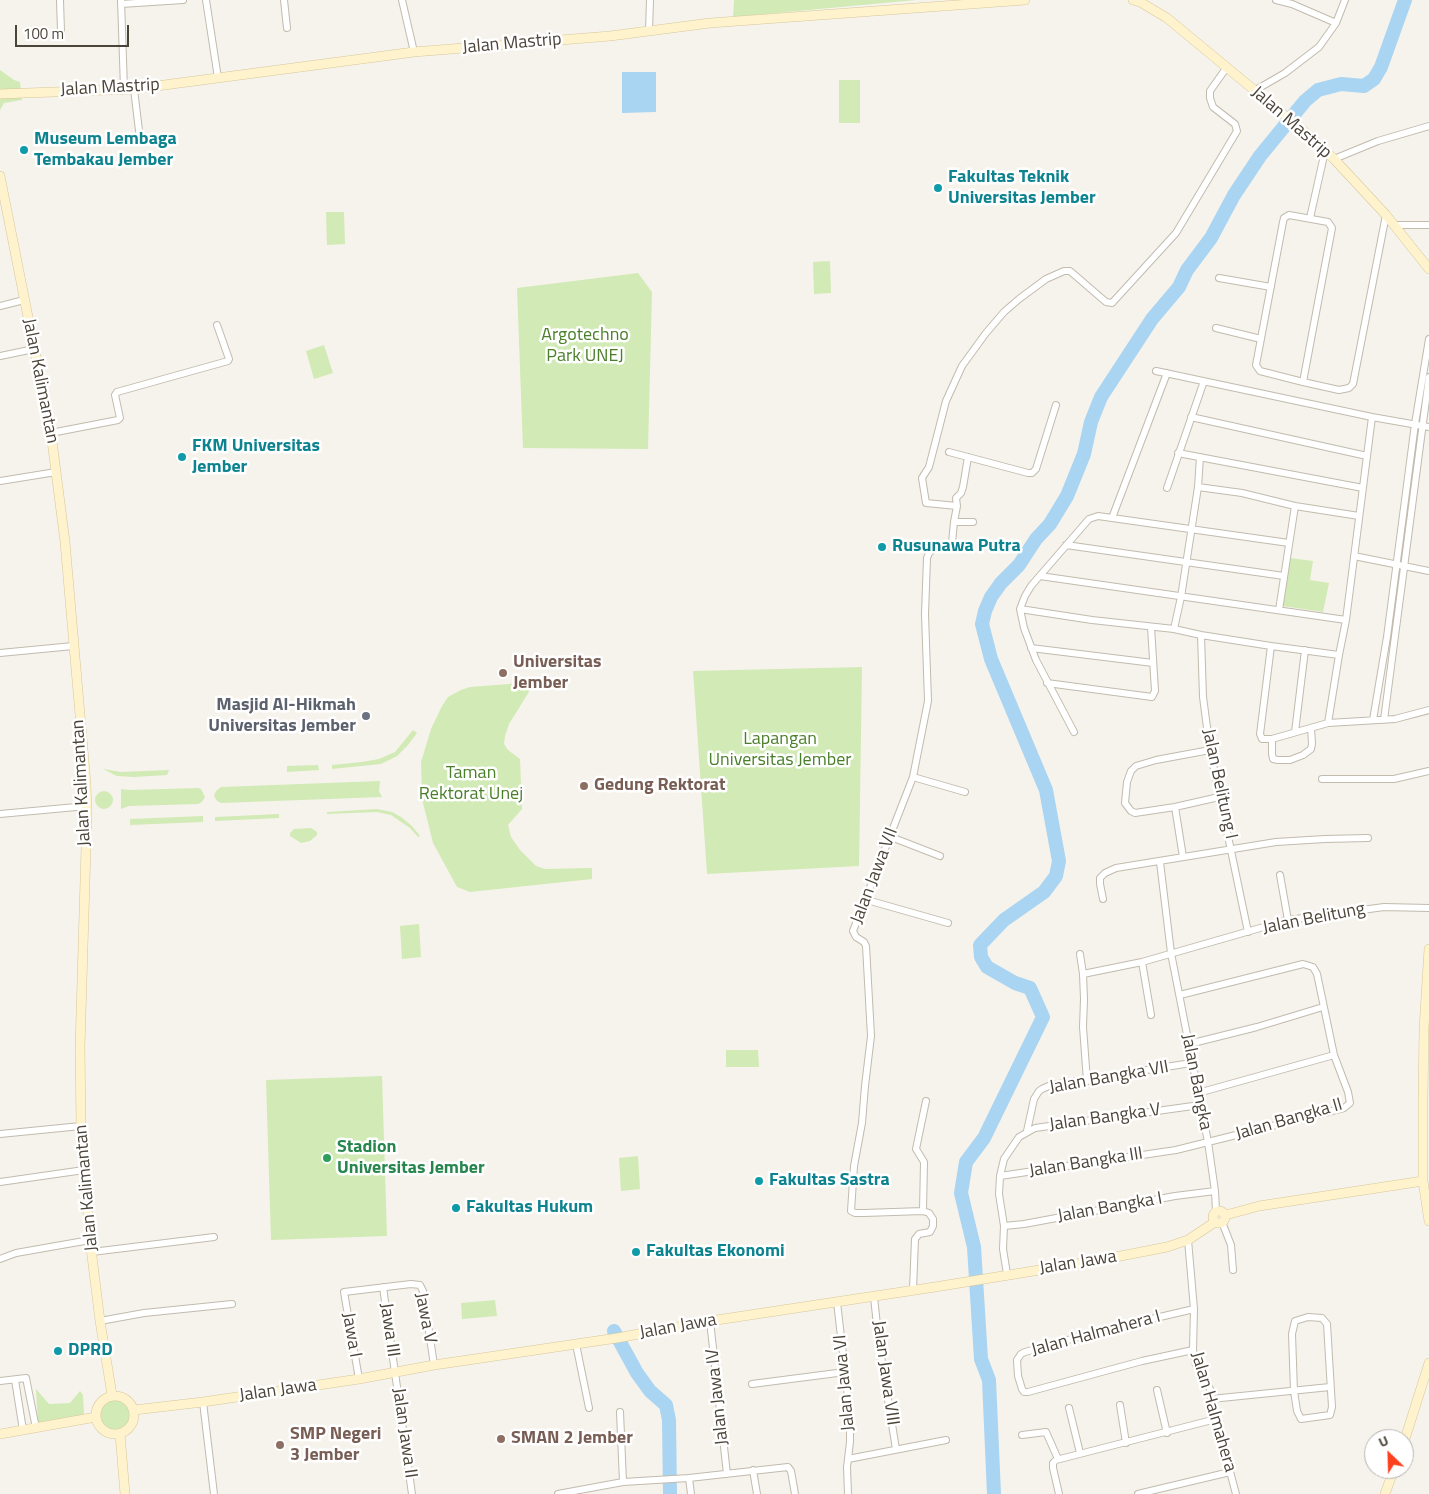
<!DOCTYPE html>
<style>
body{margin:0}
#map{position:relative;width:1429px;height:1494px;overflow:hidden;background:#f6f3ec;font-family:"Titillium Web",sans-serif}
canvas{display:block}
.north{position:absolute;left:1364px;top:1429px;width:50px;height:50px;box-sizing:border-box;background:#fff;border:1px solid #b7b4b0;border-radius:50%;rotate:336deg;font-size:14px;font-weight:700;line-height:20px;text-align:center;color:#4b4439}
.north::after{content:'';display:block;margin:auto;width:18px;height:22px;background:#fc3f1d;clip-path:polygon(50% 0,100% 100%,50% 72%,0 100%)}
.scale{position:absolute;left:15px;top:25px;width:114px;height:22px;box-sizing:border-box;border:2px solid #4b4439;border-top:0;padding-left:6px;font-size:15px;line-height:18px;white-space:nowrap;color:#4b4439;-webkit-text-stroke:4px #fff;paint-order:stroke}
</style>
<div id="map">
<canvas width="1429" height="1494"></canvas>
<div class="north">U</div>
<div class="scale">100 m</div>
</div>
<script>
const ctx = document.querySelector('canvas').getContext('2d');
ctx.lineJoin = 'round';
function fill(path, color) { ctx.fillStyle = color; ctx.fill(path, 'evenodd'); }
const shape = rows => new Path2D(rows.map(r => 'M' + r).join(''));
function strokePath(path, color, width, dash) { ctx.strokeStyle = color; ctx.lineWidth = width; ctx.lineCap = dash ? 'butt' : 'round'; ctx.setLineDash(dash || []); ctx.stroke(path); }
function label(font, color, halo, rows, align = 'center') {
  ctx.font = font + ' "Titillium Web",sans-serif'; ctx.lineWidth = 5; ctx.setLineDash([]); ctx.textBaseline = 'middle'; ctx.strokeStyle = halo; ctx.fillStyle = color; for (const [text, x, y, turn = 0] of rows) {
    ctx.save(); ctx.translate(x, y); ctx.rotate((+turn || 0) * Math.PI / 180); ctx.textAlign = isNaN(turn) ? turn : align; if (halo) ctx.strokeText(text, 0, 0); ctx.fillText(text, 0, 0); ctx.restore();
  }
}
fill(shape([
 [734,0,916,0,733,17],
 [0,70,14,80,20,82,22,100,4,103,0,110],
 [839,80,860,80,860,123,839,123],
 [326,212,344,212,345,244,327,245],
 [830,261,831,293,814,294,813,262],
 [638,273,652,292,648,449,523,448,517,288],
 [324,345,333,373,314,379,306,351],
 [1290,558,1313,561,1310,580,1329,583,1323,612,1283,606],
 [862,667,859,866,707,874,693,671],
 [535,682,509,724,505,736,504,744,508,750,520,759,522,809,508,825,511,837,520,850,536,866,545,869,592,868,592,879,470,892,457,887,433,843,422,799,421,762,431,729,442,706,448,697,461,690,470,687],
 [413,730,417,733,408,745,397,756,381,764,332,769,332,765,362,762,379,759,395,752],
 [318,765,319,770,287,772,287,766],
 [103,769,121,772,169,770,167,775,134,777,117,776],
 [380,781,379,791,382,797,221,803,217,801,214,796,216,791,221,787],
 [198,788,201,789,205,797,202,802,198,804,129,806,121,809,121,789,129,790],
 '95 800a9 9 0 1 1 18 0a9 9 0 1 1-18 0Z',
 [377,809,392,812,401,817,412,826,420,836,418,837,410,828,391,815,377,812,327,814,327,812],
 [279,814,279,818,215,821,215,817],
 [203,816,203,822,130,825,130,819],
 [311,828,317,832,317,835,310,841,301,843,290,836,290,833,294,829],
 [419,924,421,957,402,959,400,926],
 [726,1050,758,1050,759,1067,726,1067],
 [382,1076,387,1236,271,1240,266,1080],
 [638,1156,640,1189,621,1191,619,1158],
 [495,1300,497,1316,462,1319,461,1303],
 [36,1389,49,1404,70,1403,80,1391,83,1395,84,1415,38,1425],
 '96 1415a19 19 0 1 1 38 0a19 19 0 1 1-38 0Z'
]), '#d2eab5');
fill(shape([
 [622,72,656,72,656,112,622,113]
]), '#a9d4f2');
strokePath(shape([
 [614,1331,637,1373,650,1391,666,1405,669,1420,670,1494],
 [994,1494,989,1380,981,1359,974,1247,961,1193,966,1162,984,1138,1043,1017,1030,988,1015,983,987,967,981,957,980,945,1004,920,1044,892,1056,876,1059,861,1046,790,991,659,982,624,985,611,991,597,1001,583,1019,565,1036,539,1050,524,1067,496,1084,454,1091,422,1101,397,1152,319,1179,287,1187,270,1211,238,1234,195,1260,156,1305,101,1318,90,1341,84,1364,86,1374,79,1381,67,1405,0]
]), '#a9d4f2', 14);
const minor = shape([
 [60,0,61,31],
 [121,0,124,89],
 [206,0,218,78],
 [284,0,287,28],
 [402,0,414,52],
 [1276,0,1292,4,1336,23],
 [121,4,183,0],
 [649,31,650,0],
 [134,89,140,139],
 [1254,91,1285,73,1319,47,1336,23,1345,0],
 [1334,159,1378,141,1429,126],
 [1289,215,1328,222,1332,228,1303,382,1260,371,1256,365,1283,222,1284,218,1289,215],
 [1310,218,1325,151],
 [1394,225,1429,225],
 [1219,278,1271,287],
 [0,306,24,300],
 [1216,328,1261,339],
 [0,356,34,349],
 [1156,371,1372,417,1429,427],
 [1303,382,1339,390,1349,388,1353,384,1386,215],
 [1191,417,1367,456],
 [51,433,118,420,120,418,115,395,117,392,228,361,229,359,217,325],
 [949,452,1028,473,1032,473,1036,469,1056,405],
 [1178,453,1363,488],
 [0,481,56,472],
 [1198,487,1242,493,1295,506,1359,516],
 [1167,488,1204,381],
 [957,506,926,503,922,478,929,467,946,401,962,366,986,333,1004,312,1019,299,1046,279,1064,271,1070,271,1106,302,1112,303,1176,233,1237,131,1235,124,1213,107,1210,98,1210,91,1227,67],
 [1112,518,1167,373],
 [954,522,973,522],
 [1066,545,1284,576],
 [1354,556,1429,571],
 [1040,576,1346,620],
 [1020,609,1092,620,1174,629,1201,635,1271,646,1339,655,1328,723],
 [1279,610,1295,506],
 [1174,629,1181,597,1198,487,1200,457],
 [1201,635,1203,697,1210,750,1248,932],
 [1271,646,1260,734,1262,739,1272,739,1328,723,1395,719,1429,710],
 [1031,648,1153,663],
 [0,653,73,646],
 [1339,655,1346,620,1372,417],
 [1047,683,1152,697,1155,691,1151,627],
 [1373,720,1387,637,1415,424,1429,339],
 [1384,720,1429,377],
 [1074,732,1036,660,1024,628,1020,609,1025,596,1031,586,1089,519,1098,516,1289,543],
 [1295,732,1305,650],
 [1272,739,1272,754,1273,759,1278,760,1290,760,1303,755,1311,749,1312,744,1311,728],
 [1210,750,1156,760,1136,766,1131,771,1127,782,1125,803,1131,811,1135,813,1175,807,1219,797],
 [913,777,965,792],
 [1322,779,1394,779,1429,771],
 [1175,807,1183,857],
 [0,814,87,806],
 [891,837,940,856],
 [1160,862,1171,953,1208,1142,1215,1191,1216,1211],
 [1280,875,1288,920],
 [1103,899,1100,884,1100,878,1105,873,1116,868,1276,842,1325,839,1368,838],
 [867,900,948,923],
 [1080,954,1083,974,1084,999,1083,1027,1087,1081],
 [1142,962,1151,1015],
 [1083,974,1142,962,1288,920,1384,907,1429,908],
 [1189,1044,1257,1027,1323,1007],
 [1198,1093,1334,1055],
 [1027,1131,1034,1099,1039,1091,1042,1089,1051,1085,1191,1063],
 [0,1134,81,1126],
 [1000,1176,1176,1150,1344,1108,1350,1103,1348,1092,1334,1055,1317,974,1313,967,1303,964,1180,995],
 [0,1182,84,1170],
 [923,1211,924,1162,916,1149,926,1101],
 [1222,1222,1231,1245,1233,1270],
 [1004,1226,1024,1224,1175,1196,1215,1191],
 [1188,1240,1194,1309,1193,1350,1196,1365,1210,1389,1216,1419,1236,1494],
 [92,1252,214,1237],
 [0,1259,16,1253,90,1240],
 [1007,1274,1003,1249,1004,1226,999,1194,1000,1176,1004,1159,1019,1137,1035,1128,1200,1105],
 [383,1287,412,1494],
 [913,1290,915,1239,919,1234,930,1232,933,1226,933,1219,929,1213,923,1211,864,1213,855,1213,851,1211,854,1166,862,1123,865,1086,871,1036,866,946,864,942,856,937,853,931,913,777,928,701,925,614,927,558,929,553,934,549,947,548,952,543,954,522,957,506,956,498,961,493,963,487,968,457],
 [874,1297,879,1344,896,1449],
 [837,1302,850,1415,850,1442,847,1467,848,1494],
 [1308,1317,1322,1318,1327,1324,1332,1407,1330,1415,1301,1419,1297,1411,1294,1391,1292,1334,1295,1321,1308,1317],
 [100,1321,144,1313,232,1304],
 [710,1321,727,1474],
 [576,1344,589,1408],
 [1193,1350,1142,1361,1028,1392,1024,1392,1022,1389,1018,1376,1017,1360,1021,1354,1025,1352,1100,1331,1194,1309],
 [359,1379,344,1292,411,1284,420,1285,423,1291,434,1365],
 [15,1380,23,1430],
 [0,1381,26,1378,36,1428],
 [752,1384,845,1372],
 [1157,1390,1167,1433],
 [1211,1399,1330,1387],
 [203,1402,214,1494],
 [1120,1405,1126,1443],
 [1069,1408,1080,1453],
 [620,1412,623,1482],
 [1022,1435,1046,1432,1058,1459],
 [848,1459,946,1440],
 [753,1470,757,1494],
 [689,1478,691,1494],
 [558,1494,623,1482,689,1478,788,1467,791,1471,795,1494],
 [1059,1494,1053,1468,1053,1463,1056,1460,1216,1419],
 [1138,1494,1230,1472]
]);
const secondary = shape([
 [1133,0,1140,2,1167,18,1311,137,1334,159,1386,215,1429,269],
 [0,94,134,89,414,52,610,36,710,23,1025,0],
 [0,176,51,433,65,542,86,784,87,814,80,1047,81,1126,90,1240,100,1321,112,1395],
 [1429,949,1424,1028,1423,1098,1423,1181,1429,1221],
 '1213 1217a6 6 0 1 1 12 0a6 6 0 1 1-12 0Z',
 [1226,1215,1259,1206,1423,1181],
 '96 1415a19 19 0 1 1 38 0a19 19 0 1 1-38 0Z',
 [134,1410,203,1402,359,1379,434,1365,617,1338,710,1321,935,1287,1095,1261,1167,1247,1188,1240,1215,1222],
 [0,1434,96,1417],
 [120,1434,125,1494],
 [1404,1442,1429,1363],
 [1385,1494,1394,1469]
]);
strokePath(minor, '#c2bbae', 8);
strokePath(secondary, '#d6c79b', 10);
strokePath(minor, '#fff', 6);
strokePath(secondary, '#fff3cd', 9);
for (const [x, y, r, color] of [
 [24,150,5,"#0f9aa8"],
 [938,188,5,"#0f9aa8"],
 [182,457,5,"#0f9aa8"],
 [882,547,5,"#0f9aa8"],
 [503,673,5,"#8d6e63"],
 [366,716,5,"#6b7280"],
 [584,786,5,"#8d6e63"],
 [327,1158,5,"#2e9e5b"],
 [759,1181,5,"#0f9aa8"],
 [456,1208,5,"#0f9aa8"],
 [636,1252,5,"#0f9aa8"],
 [58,1351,5,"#0f9aa8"],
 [501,1439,5,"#8d6e63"],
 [280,1445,5,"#8d6e63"]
]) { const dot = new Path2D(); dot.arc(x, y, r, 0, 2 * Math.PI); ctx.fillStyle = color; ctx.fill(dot); strokePath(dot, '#fff', 2); }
label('18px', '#4b4439', '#fff', [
 ["Jalan Mastrip",512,44,-5],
 ["Jalan Mastrip",110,88,-3],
 ["Jalan Mastrip",1291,123,41],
 ["Jalan Kalimantan",40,381,79],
 ["Jalan Kalimantan",82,783,-93],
 ["Jalan Belitung I",1219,784,78],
 ["Jalan Jawa VII",875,876,-69],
 ["Jalan Belitung",1314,919,-11],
 ["Jalan Bangka VII",1109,1078,-10],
 ["Jalan Bangka",1196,1082,79],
 ["Jalan Bangka V",1105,1118,-8],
 ["Jalan Bangka II",1289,1120,-16],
 ["Jalan Bangka III",1086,1163,-9],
 ["Jalan Kalimantan",87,1188,-95],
 ["Jalan Bangka I",1110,1208,-10],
 ["Jalan Jawa",1078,1263,-9],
 ["Jawa V",425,1318,79],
 ["Jalan Jawa",678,1327,-10],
 ["Jawa III",389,1330,82],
 ["Jalan Halmahera I",1096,1334,-15],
 ["Jawa I",351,1335,80],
 ["Jalan Jawa VIII",885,1373,82],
 ["Jalan Jawa VI",845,1383,-95],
 ["Jalan Jawa",278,1391,-8],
 ["Jalan Jawa IV",718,1397,-96],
 ["Jalan Halmahera",1213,1412,74],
 ["Jalan Jawa II",404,1433,82]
]);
label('bold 18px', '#0d838f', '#fff', [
 ["Museum Lembaga",34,140],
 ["Tembakau Jember",34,161],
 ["Fakultas Teknik",948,178],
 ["Universitas Jember",948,199],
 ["FKM Universitas",192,447],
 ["Jember",192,468],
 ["Rusunawa Putra",892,547],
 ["Fakultas Sastra",769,1181],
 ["Fakultas Hukum",466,1208],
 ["Fakultas Ekonomi",646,1252],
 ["DPRD",68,1351]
], 'left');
label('18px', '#4a7f2a', '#fff', [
 ["Argotechno",585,336],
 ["Park UNEJ",585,357],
 ["Lapangan",780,740],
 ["Universitas Jember",780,761],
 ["Taman",471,774],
 ["Rektorat Unej",471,795]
]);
label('bold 18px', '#785e54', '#fff', [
 ["Universitas",513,663],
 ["Jember",513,684],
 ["Gedung Rektorat",594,786],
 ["SMP Negeri",290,1435],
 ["3 Jember",290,1456],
 ["SMAN 2 Jember",511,1439]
], 'left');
label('bold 18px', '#5b616d', '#fff', [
 ["Masjid Al-Hikmah",356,706],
 ["Universitas Jember",356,727]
], 'right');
label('bold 18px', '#27864d', '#fff', [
 ["Stadion",337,1148],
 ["Universitas Jember",337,1169]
], 'left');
</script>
